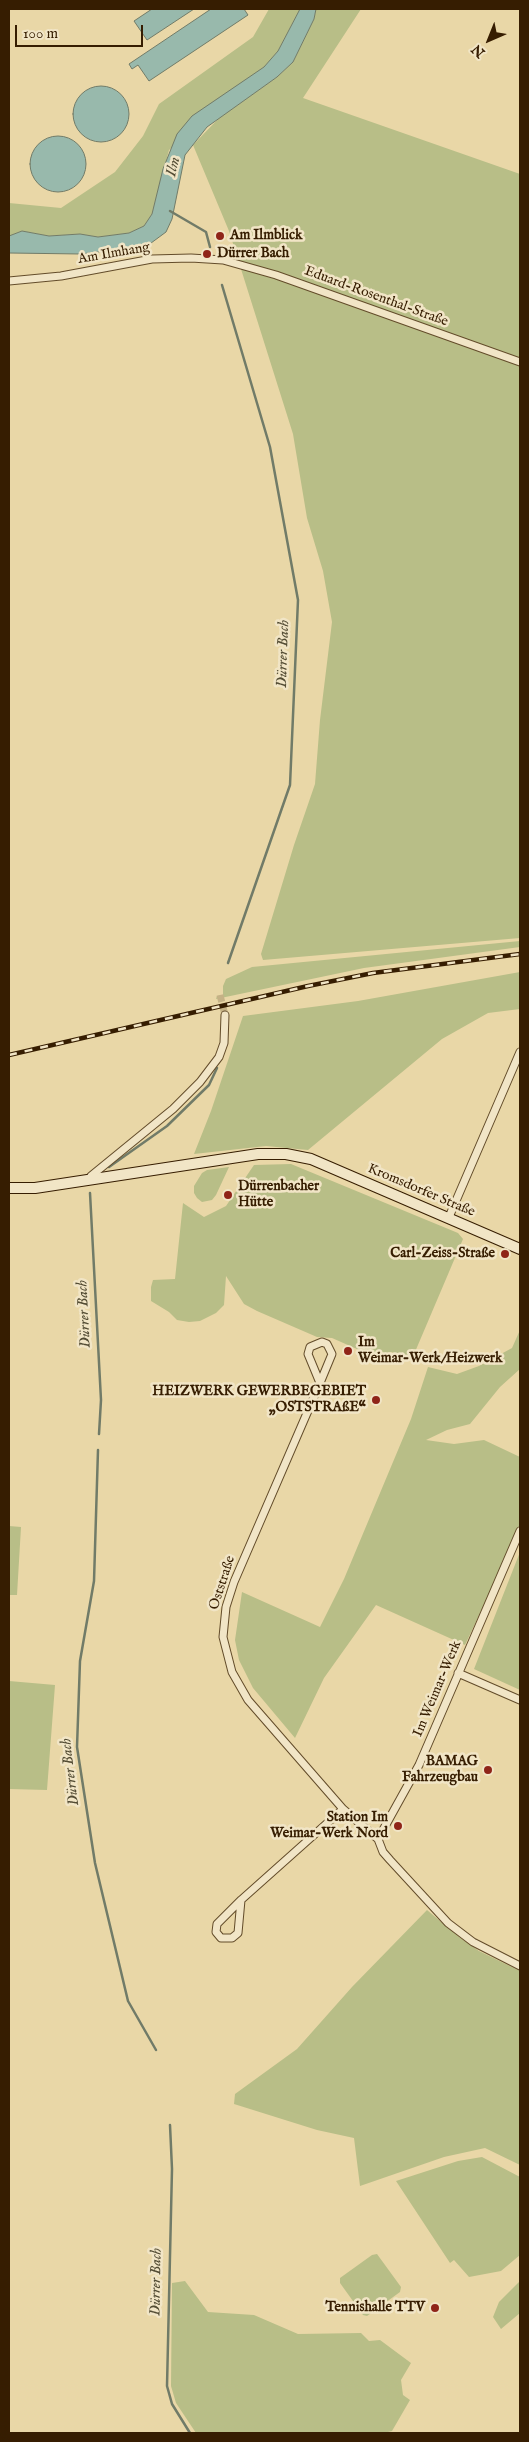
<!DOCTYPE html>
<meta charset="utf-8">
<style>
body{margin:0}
#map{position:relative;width:529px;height:2442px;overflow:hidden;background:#e9d7a7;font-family:"IM FELL English",serif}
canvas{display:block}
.frame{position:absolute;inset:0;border:10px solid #361d01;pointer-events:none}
.north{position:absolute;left:464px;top:15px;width:50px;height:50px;-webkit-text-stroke:4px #f1e5c6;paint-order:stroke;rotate:224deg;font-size:14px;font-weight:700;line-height:20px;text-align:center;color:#361d01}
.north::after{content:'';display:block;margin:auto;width:18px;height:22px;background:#361d01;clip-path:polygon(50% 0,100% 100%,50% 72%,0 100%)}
.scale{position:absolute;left:15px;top:25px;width:128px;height:22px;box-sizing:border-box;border:2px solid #361d01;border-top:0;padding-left:6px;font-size:15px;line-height:18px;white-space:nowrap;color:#361d01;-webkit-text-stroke:4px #f1e5c6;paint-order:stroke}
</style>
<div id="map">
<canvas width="529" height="2442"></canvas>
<div class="frame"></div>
<div class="north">N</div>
<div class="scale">100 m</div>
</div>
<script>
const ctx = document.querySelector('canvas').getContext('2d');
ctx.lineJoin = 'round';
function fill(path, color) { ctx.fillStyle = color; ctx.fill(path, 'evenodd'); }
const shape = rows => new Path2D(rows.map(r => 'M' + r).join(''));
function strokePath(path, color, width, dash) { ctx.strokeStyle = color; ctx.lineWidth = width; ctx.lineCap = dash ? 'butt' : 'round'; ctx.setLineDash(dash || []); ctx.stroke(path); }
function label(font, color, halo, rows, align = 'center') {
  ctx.font = font + ' "IM FELL English",serif'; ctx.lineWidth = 5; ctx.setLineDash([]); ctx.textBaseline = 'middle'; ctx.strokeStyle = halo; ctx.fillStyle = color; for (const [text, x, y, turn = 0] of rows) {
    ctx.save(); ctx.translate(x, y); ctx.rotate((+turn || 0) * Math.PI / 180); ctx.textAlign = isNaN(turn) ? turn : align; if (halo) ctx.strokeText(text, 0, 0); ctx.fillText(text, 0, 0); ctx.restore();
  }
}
fill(shape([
 [269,9,300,9,278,51,264,67,238,87,169,150,152,214,144,226,129,233,98,237,80,234,49,236,22,231,9,236,9,203,61,208,115,172,143,136,159,104,253,37],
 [316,9,361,9,303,98,520,174,520,938,263,960,261,954,294,845,315,784,320,720,332,622,323,571,307,518,293,434,229,231,193,145,219,118,277,77,293,62,314,19],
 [520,941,520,947,364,968,216,999,217,996,223,995,223,986,226,979,252,967],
 [520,972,520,1009,488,1013,442,1039,308,1150,266,1146,194,1154,211,1111,243,1016,358,1001],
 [291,1164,458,1233,463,1239,412,1359,391,1352,375,1357,332,1338,317,1337,257,1311,244,1304,226,1276,224,1305,216,1313,200,1321,189,1322,177,1320,169,1312,151,1301,151,1287,153,1280,175,1279,183,1203,204,1217,226,1206,254,1165],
 [229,1167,216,1195,212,1200,202,1202,197,1198,194,1193,194,1186,202,1173,207,1170],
 [520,1330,520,1369,500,1387,470,1424,447,1430,426,1440,454,1444,484,1440,520,1457,520,1528,465,1645,376,1605,324,1678,295,1738,253,1688,239,1660,235,1640,242,1592,320,1627,344,1579,411,1419,428,1367,457,1374,479,1366,512,1348],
 [9,1526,21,1527,17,1595,9,1595],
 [520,1552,520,1690,474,1669],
 [9,1681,55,1685,47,1790,9,1789],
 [427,1910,459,1937,479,1951,520,1971,520,2165,485,2148,444,2157,360,2186,354,2138,317,2130,234,2104,235,2094,297,2049,352,1987],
 [482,2157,520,2177,520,2255,501,2271,469,2277,454,2260,450,2263,396,2181,458,2161],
 [377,2254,401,2287,400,2292,367,2316,363,2315,340,2283,340,2278,372,2255],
 [185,2281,208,2312,254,2315,298,2334,361,2333,369,2341,380,2340,411,2363,401,2380,403,2395,410,2400,392,2431,384,2433,196,2433,176,2403,171,2386,172,2283],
 [520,2281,520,2313,501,2329,493,2317,499,2302]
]), '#b8be87');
const water = shape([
 [152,9,194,9,147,40,134,21,152,9],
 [211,9,244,9,248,15,149,81,138,65,132,69,129,64,211,9],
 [300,9,316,9,314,19,293,62,277,77,207,127,185,155,172,219,166,232,147,246,81,254,9,253,9,236,22,231,49,236,80,234,98,237,129,233,144,226,152,214,163,169,177,134,192,116,264,67,278,51,300,9],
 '73 114a28 28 0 1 1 56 0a28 28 0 1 1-56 0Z',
 '30 164a28 28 0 1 1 56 0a28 28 0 1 1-56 0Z'
]);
fill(water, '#98b9ac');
strokePath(water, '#717b68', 1);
strokePath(shape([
 [170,211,206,232,210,247],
 [222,285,270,447,298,600,290,785,228,963],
 [109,1167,167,1126,209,1085,217,1068],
 [90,1193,101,1400,99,1434],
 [98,1450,94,1581,80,1661,77,1747,95,1863,128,2001,156,2050],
 [170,2125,172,2169,167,2386,172,2404,190,2433]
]), '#717b68', 2.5);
strokePath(shape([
 [220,995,225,1015]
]), '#c5b286', 7, [7, 3.5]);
const street = shape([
 [9,281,61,276,152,259,191,258,223,260,276,275,520,362],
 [90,1180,91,1176,173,1109,200,1082,219,1057,224,1043,225,1015],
 [449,1217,520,1052],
 [320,1383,308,1354,310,1347,322,1342,327,1344,332,1354,320,1383,234,1582,226,1607,223,1637,232,1672,248,1700,343,1809,378,1839],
 [520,1531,419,1765,378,1839,383,1852,390,1860,448,1923,473,1942,520,1966],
 [458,1673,520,1700],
 [241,1900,217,1924,216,1932,221,1938,232,1938,238,1933,241,1900,343,1809]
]);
const secondary = shape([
 [9,1188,35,1188,258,1154,286,1154,311,1159,520,1249]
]);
strokePath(street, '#634c2a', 9);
strokePath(secondary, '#361d01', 12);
strokePath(street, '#f1e5c6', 7);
strokePath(secondary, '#f1e5c6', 10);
const rail = shape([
 [9,1055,308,986,373,973,520,954]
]);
strokePath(rail, '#361d01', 4.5);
strokePath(rail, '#f1e5c6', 2.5, [8]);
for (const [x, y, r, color] of [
 [220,236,5,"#8f2418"],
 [207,254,5,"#8f2418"],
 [228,1195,5,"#8f2418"],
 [505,1254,5,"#8f2418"],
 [348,1351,5,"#8f2418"],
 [376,1400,5,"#8f2418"],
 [488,1770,5,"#8f2418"],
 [398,1826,5,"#8f2418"],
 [435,2308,5,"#8f2418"]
]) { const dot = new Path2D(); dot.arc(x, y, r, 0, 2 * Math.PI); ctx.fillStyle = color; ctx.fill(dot); strokePath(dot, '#f1e5c6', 2); }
label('bold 14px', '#361d01', '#f1e5c6', [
 ["Am Ilmblick",230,236,"left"],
 ["Dürrer Bach",217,254,"left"],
 ["Dürrenbacher",238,1187,"left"],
 ["Hütte",238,1203,"left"],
 ["Carl-Zeiss-Straße",495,1254],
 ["Im",358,1343,"left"],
 ["Weimar-Werk/Heizwerk",358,1359,"left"],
 ["HEIZWERK GEWERBEGEBIET",366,1392],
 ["„OSTSTRAßE“",366,1408],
 ["BAMAG",478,1762],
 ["Fahrzeugbau",478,1778],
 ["Station Im",388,1818],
 ["Weimar-Werk Nord",388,1834],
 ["Tennishalle TTV",425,2308]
], 'right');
label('14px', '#361d01', '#f1e5c6', [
 ["Am Ilmhang",114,254,-10],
 ["Eduard-Rosenthal-Straße",376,297,20],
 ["Kromsdorfer Straße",421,1191,23],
 ["Oststraße",223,1583,-72],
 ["Im Weimar-Werk",438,1689,-67]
]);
label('italic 15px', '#534c34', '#f1e5c6', [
 ["Ilm",174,167,-77],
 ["Dürrer Bach",284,654,-88],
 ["Dürrer Bach",85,1314,-93],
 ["Dürrer Bach",71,1772,-97],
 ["Dürrer Bach",157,2282,-89]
]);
</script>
